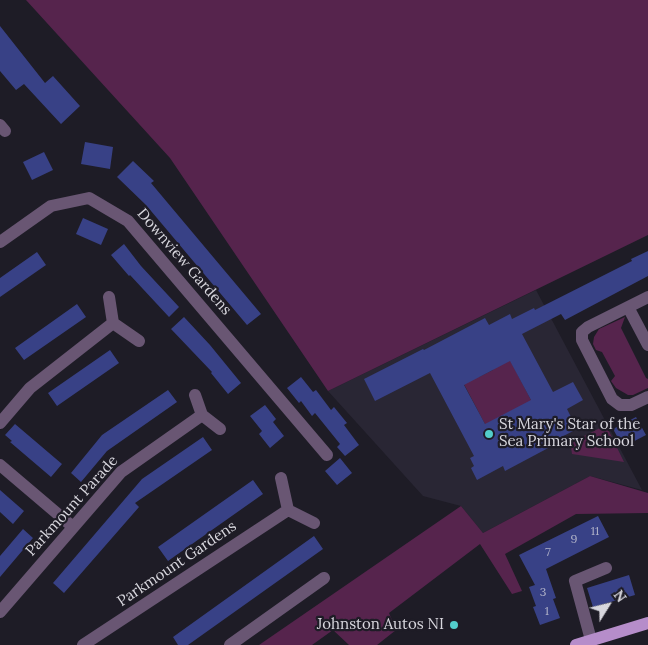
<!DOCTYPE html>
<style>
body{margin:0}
#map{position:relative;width:648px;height:645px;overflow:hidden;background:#1e1c26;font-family:Lora,serif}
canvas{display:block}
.north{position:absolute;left:583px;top:580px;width:50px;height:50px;-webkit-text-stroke:4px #1e1c26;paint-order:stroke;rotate:54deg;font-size:14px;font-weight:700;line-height:20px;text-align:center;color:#d8d7de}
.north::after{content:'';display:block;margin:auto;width:18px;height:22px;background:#d8d7de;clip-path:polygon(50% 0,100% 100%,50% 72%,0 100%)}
</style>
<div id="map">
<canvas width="648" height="645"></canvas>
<div class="north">N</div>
</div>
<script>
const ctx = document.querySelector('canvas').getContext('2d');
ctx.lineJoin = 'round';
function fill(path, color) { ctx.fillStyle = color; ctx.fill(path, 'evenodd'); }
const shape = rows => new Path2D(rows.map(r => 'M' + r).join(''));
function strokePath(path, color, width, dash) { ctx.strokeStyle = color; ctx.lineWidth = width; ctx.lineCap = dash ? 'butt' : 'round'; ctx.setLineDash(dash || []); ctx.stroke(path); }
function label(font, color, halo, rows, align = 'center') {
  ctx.font = font + ' Lora,serif'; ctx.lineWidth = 4.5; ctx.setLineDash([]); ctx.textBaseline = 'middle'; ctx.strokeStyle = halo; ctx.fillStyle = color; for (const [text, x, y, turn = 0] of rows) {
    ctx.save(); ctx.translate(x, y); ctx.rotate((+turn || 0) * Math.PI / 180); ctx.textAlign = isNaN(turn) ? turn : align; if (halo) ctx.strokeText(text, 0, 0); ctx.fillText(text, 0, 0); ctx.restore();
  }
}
fill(shape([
 [536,290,642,490,590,476,483,533,461,506,423,496,328,391]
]), '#292634');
fill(shape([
 [26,0,648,0,648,235,328,391,170,158],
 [625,317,621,328,646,378,648,379,648,388,633,395,628,395,616,388,611,381,615,376,602,352,596,350,593,344,594,337,599,329],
 [500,341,542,421,495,443,455,367,470,359,479,377,493,370],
 [606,425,624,462,572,454,571,447,572,442],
 [590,476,648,493,648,513,576,514,505,554,522,591,512,594,480,544,389,613,396,630,377,645,349,645,333,630,312,645,259,645,461,506,483,533]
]), '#56244d');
fill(shape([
 [0,26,45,83,53,76,80,106,61,124,24,84,16,90,0,71],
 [85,142,113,147,110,169,81,164],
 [44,152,53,170,32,180,23,162],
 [133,161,154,181,151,183,261,314,247,325,146,205,117,177],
 [83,218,108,229,101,245,76,234],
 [124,244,141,266,179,307,169,317,130,275,129,276,111,255],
 [648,251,648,276,565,320,561,314,522,334,553,392,573,382,583,400,567,409,577,429,550,443,552,446,505,471,503,466,477,480,471,468,474,466,470,458,474,456,430,373,375,401,364,379,423,349,424,350,485,318,489,325,510,314,512,319,534,308,535,310,632,261,631,259],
 [510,361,531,400,485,424,464,385],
 [37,252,46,265,0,297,0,278],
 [77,304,86,317,24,360,15,348],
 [184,317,210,345,241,383,228,394,211,373,212,372,171,329],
 [110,350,119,363,57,406,48,393],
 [301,377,313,392,316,390,331,410,334,407,347,423,344,425,359,445,345,456,337,447,340,444,315,413,312,416,301,401,299,403,287,388],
 [168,390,177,402,107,451,81,482,71,473,102,435],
 [265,405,276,419,273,422,284,436,270,448,259,434,262,431,250,416],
 [636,417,646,435,623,447,613,429],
 [15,424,62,464,51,477,10,442,12,441,5,435],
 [203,437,212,450,135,503,139,507,64,593,53,583,142,479],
 [340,458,352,473,337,485,325,471],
 [253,480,263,494,168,561,158,547],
 [0,490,24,511,13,524,0,512],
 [598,516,609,537,546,569,556,598,553,599,560,618,540,625,533,607,536,606,529,587,535,585,519,555],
 [23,529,33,538,0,577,0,556],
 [314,536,323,549,188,645,178,645,173,637],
 [629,575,635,595,593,607,587,588]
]), '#384186');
strokePath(shape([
 [0,125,5,131],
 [0,242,51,206,89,198,128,221,327,455],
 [109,297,113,323,139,341],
 [648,297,588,327,582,332,582,340,612,399,620,405,631,405,648,397],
 [628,307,648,345],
 [195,395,202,415,220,429],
 [0,423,30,388,113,323],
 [0,465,73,527],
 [281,478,288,510,314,523],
 [0,612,121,472,202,415],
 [591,640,575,581,606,568],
 [83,645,288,510],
 [230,645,324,578]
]), '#695673', 12);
strokePath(shape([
 [576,645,648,623]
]), '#b68dca', 12);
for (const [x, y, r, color] of [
 [489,434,5,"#53cdcb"],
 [454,625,5,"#53cdcb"]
]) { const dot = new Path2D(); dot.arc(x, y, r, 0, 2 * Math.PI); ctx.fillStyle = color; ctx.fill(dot); strokePath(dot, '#1e1c26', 2); }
label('12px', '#b0b2c8', null, [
 ["11",595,532],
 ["9",574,540],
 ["7",548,553],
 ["3",543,593],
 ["1",547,612]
]);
label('15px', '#d8d7de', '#1e1c26', [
 ["Downview Gardens",184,262,49],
 ["Parkmount Parade",72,506,-48],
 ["Parkmount Gardens",177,564,-34]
]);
label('15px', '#d8d7de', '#1e1c26', [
 ["St Mary's Star of the",499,425],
 ["Sea Primary School",499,442],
 ["Johnston Autos NI",444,625,"right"]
], 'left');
</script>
